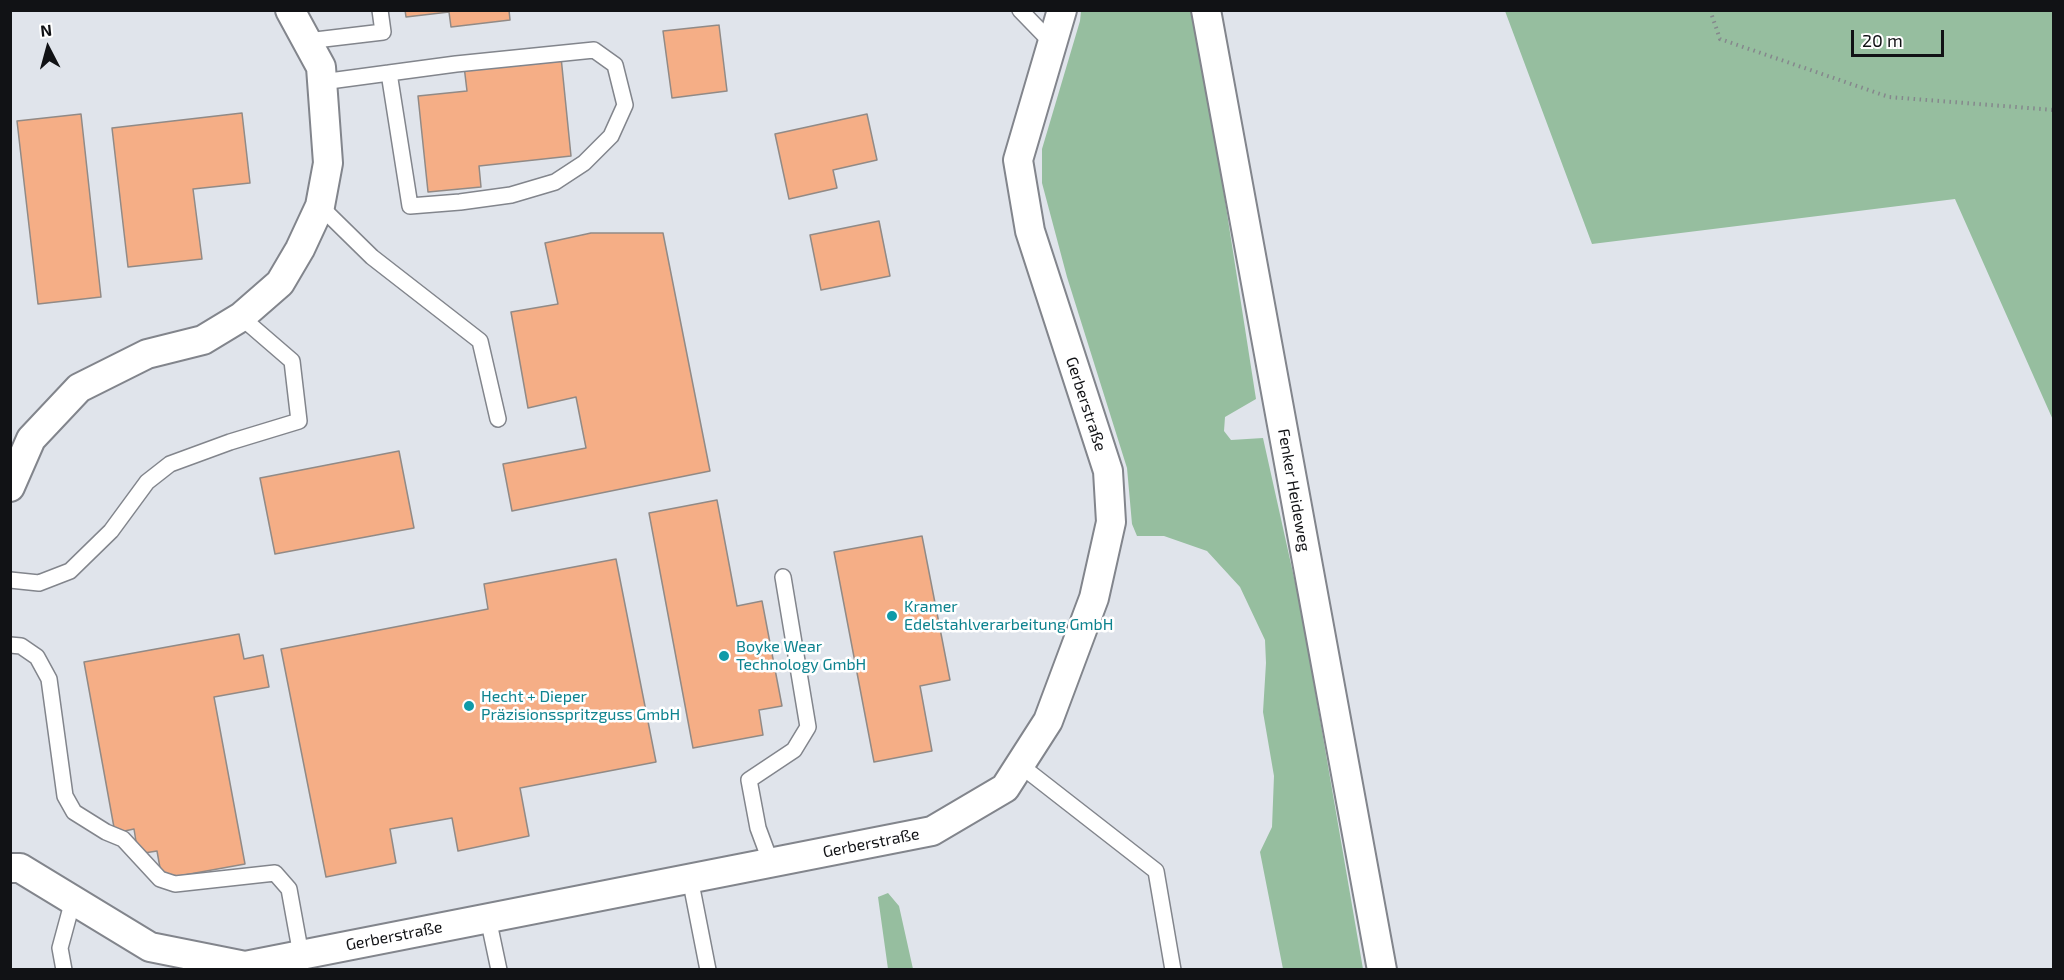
<!DOCTYPE html>
<meta charset="utf-8">
<style>
body{margin:0}
#map{position:relative;width:2064px;height:980px;overflow:hidden;background:#e0e4eb;font-family:"Exo 2",sans-serif}
canvas{display:block}
.frame{position:absolute;inset:0;border:12px solid #111215;pointer-events:none}
.north{position:absolute;left:18px;top:18px;width:60px;height:60px;-webkit-text-stroke:4px #fff;paint-order:stroke;rotate:354deg;font-size:16px;font-weight:700;line-height:24px;text-align:center;color:#111215}
.north::after{content:'';display:block;margin:auto;width:21px;height:27px;background:#111215;clip-path:polygon(50% 0,100% 100%,50% 72%,0 100%)}
.scale{position:absolute;left:1851px;top:30px;width:93px;height:27px;box-sizing:border-box;border:3px solid #111215;border-top:0;padding-left:8px;font-size:18px;line-height:21px;white-space:nowrap;color:#111215;-webkit-text-stroke:4px #fff;paint-order:stroke}
</style>
<div id="map">
<canvas width="2064" height="980"></canvas>
<div class="frame"></div>
<div class="north">N</div>
<div class="scale">20 m</div>
</div>
<script>
const ctx = document.querySelector('canvas').getContext('2d');
ctx.lineJoin = 'round';
function fill(path, color) { ctx.fillStyle = color; ctx.fill(path, 'evenodd'); }
const shape = rows => new Path2D(rows.map(r => 'M' + r).join(''));
function strokePath(path, color, width, dash) { ctx.strokeStyle = color; ctx.lineWidth = width; ctx.lineCap = dash ? 'butt' : 'round'; ctx.setLineDash(dash || []); ctx.stroke(path); }
function label(font, color, halo, rows, align = 'center') {
  ctx.font = font + ' "Exo 2",sans-serif'; ctx.lineWidth = 5; ctx.setLineDash([]); ctx.textBaseline = 'middle'; ctx.strokeStyle = halo; ctx.fillStyle = color; for (const [text, x, y, turn = 0] of rows) {
    ctx.save(); ctx.translate(x, y); ctx.rotate((+turn || 0) * Math.PI / 180); ctx.textAlign = isNaN(turn) ? turn : align; if (halo) ctx.strokeText(text, 0, 0); ctx.fillText(text, 0, 0); ctx.restore();
  }
}
fill(shape([
 [1081,11,1192,11,1209,98,1256,399,1225,417,1224,431,1231,440,1263,438,1301,609,1363,969,1283,969,1260,852,1272,827,1274,776,1263,712,1266,663,1265,640,1240,587,1207,551,1164,536,1137,536,1132,524,1127,468,1067,277,1042,183,1042,149,1080,21],
 [1505,11,2053,11,2053,420,1955,199,1592,244],
 [888,893,899,906,913,969,888,969,878,897]
]), '#96be9f');
const building = shape([
 [405,10,509,10,510,20,451,27,449,12,406,17,405,10],
 [719,25,727,91,672,98,663,31,719,25],
 [561,57,571,156,479,166,481,187,428,192,418,96,467,91,464,66,561,57],
 [242,113,250,183,193,189,202,259,128,267,112,128,242,113],
 [81,114,101,297,38,304,17,121,81,114],
 [867,114,877,160,833,170,837,188,789,199,775,134,867,114],
 [879,221,890,276,821,290,810,235,879,221],
 [591,233,663,233,710,471,512,511,503,464,586,448,576,397,528,408,511,312,558,304,545,243,591,233],
 [399,451,414,528,275,554,260,478,399,451],
 [717,500,737,606,762,601,782,706,759,710,763,735,693,748,649,513,717,500],
 [922,536,950,680,920,686,932,751,874,762,834,552,922,536],
 [616,559,656,762,520,788,529,836,458,851,452,818,390,829,396,863,326,877,281,649,488,609,484,584,616,559],
 [239,634,244,659,263,655,269,687,214,697,245,864,162,879,157,851,138,854,134,829,115,833,84,662,239,634]
]);
fill(building, '#f5ae86');
strokePath(building, '#918a86', 1.5);
const service = shape([
 [1020,10,1052,43],
 [307,41,383,32,380,10],
 [322,82,456,64,594,50,615,65,625,105,611,136,584,163,555,182,511,195,460,202,410,206,389,73],
 [320,206,372,257,480,341,498,419],
 [10,580,39,583,70,571,111,531,147,482,170,464,230,442,299,421,292,361,241,317],
 [10,645,21,646,37,657,49,679,65,796,74,812,106,832,123,839,160,879,175,884,275,873,289,889,301,955],
 [1020,765,1156,871,1173,970],
 [771,863,758,828,749,780,794,750,808,727,783,577],
 [690,878,708,970],
 [488,918,499,970],
 [64,970,60,948,73,900]
]);
const minor = shape([
 [1206,10,1382,970],
 [10,487,31,439,79,388,147,354,203,340,241,317,280,283,300,249,320,206,328,163,321,67,290,10],
 [10,868,20,868,150,947,245,966,932,831,1005,788,1048,721,1094,598,1111,522,1108,471,1030,231,1018,160,1062,10]
]);
strokePath(service, '#82858c', 18);
strokePath(minor, '#82858c', 32);
strokePath(shape([
 [1710,10,1720,39,1889,97,2054,110]
]), '#85878c', 4, [1.5, 4.5]);
strokePath(service, '#fff', 15);
strokePath(minor, '#fff', 28);
for (const [x, y, r, color] of [
 [892,616,6,"#0f9aa8"],
 [724,656,6,"#0f9aa8"],
 [469,706,6,"#0f9aa8"]
]) { const dot = new Path2D(); dot.arc(x, y, r, 0, 2 * Math.PI); ctx.fillStyle = color; ctx.fill(dot); strokePath(dot, '#fff', 2); }
label('16px', '#111215', '#fff', [
 ["Gerberstraße",1086,404,72],
 ["Fenker Heideweg",1294,490,80],
 ["Gerberstraße",871,843,-11],
 ["Gerberstraße",394,936,-11]
]);
label('16px', '#0d838f', '#fff', [
 ["Kramer",904,607],
 ["Edelstahlverarbeitung GmbH",904,625],
 ["Boyke Wear",736,647],
 ["Technology GmbH",736,665],
 ["Hecht + Dieper",481,697],
 ["Präzisionsspritzguss GmbH",481,715]
], 'left');
</script>
